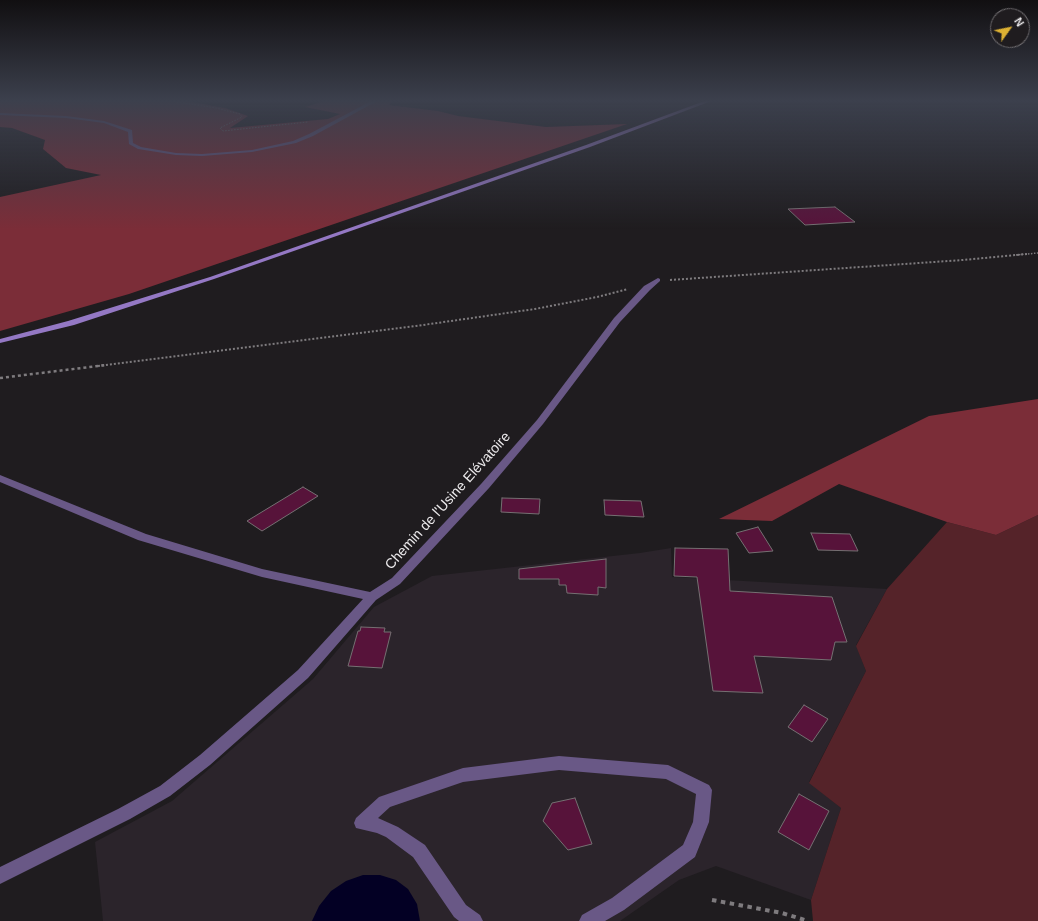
<!DOCTYPE html>
<meta charset="utf-8">
<style>
body{margin:0}
#map{position:relative;width:1038px;height:921px;overflow:hidden;background:#1f1c1f;font-family:Arial,sans-serif}
canvas{display:block}
.north{position:absolute;left:990px;top:8px;width:40px;height:40px;box-sizing:border-box;background:#1f1c1f;border:1px solid #716e71;border-radius:50%;rotate:57deg;font-size:11px;font-weight:700;line-height:16px;text-align:center;color:#eceaec}
.north::after{content:'';display:block;margin:auto;width:14px;height:18px;background:#ddb133;clip-path:polygon(50% 0,100% 100%,50% 72%,0 100%)}
</style>
<div id="map">
<canvas width="1038" height="921"></canvas>
<div class="north">N</div>
</div>
<script>
const ctx = document.querySelector('canvas').getContext('2d');
ctx.lineJoin = 'round';
function fill(path, color) { ctx.fillStyle = color; ctx.fill(path, 'evenodd'); }
const shape = rows => new Path2D(rows.map(r => 'M' + r).join(''));
function strokePath(path, color, width, dash) { ctx.strokeStyle = color; ctx.lineWidth = width; ctx.lineCap = dash ? 'butt' : 'round'; ctx.setLineDash(dash || []); ctx.stroke(path); }
function label(font, color, halo, rows, align = 'center') {
  ctx.font = font + ' Arial,sans-serif'; ctx.lineWidth = 3; ctx.setLineDash([]); ctx.textBaseline = 'middle'; ctx.strokeStyle = halo; ctx.fillStyle = color; for (const [text, x, y, turn = 0] of rows) {
    ctx.save(); ctx.translate(x, y); ctx.rotate((+turn || 0) * Math.PI / 180); ctx.textAlign = isNaN(turn) ? turn : align; if (halo) ctx.strokeText(text, 0, 0); ctx.fillText(text, 0, 0); ctx.restore();
  }
}
fill(shape([
 [671,548,672,577,887,589,856,645,866,671,809,782,841,808,811,900,716,866,679,880,620,921,103,921,95,842,172,801,313,679,374,607,432,576,640,553]
]), '#2b242b');
fill(shape([
 [1038,515,1038,921,813,921,811,900,841,808,809,783,866,671,856,646,887,589,947,522,996,535]
]), '#552329');
fill(shape([
 [0,100,182,100,225,108,248,116,230,128,328,119,340,114,305,107,327,100,394,100,389,105,438,111,458,116,546,127,627,124,129,294,0,331,0,197,101,175,66,168,43,149,45,140,12,128,0,127],
 [1038,399,1038,515,996,535,947,522,839,484,772,521,719,519,929,416]
]), '#7b2d38');
fill(shape([
 [363,875,380,875,396,880,408,889,417,904,420,921,312,921,319,906,331,891,346,881]
]), '#030024');
const building = shape([
 [835,207,855,222,805,225,788,209,835,207],
 [303,487,318,496,262,531,247,521,303,487],
 [502,498,540,499,539,514,501,512,502,498],
 [604,500,641,501,644,517,605,515,604,500],
 [758,527,773,551,749,553,736,533,758,527],
 [811,533,850,534,858,551,818,550,811,533],
 [675,548,728,549,730,591,832,597,847,642,835,642,831,660,754,656,763,693,713,691,697,577,674,576,675,548],
 [606,559,606,588,598,587,598,595,567,593,566,585,559,585,559,579,519,579,519,569,606,559],
 [361,627,385,628,384,632,391,632,382,668,348,666,358,631,360,631,361,627],
 [804,705,828,719,812,742,788,727,804,705],
 [799,794,829,811,809,850,778,832,799,794],
 [575,798,592,844,568,850,543,821,552,803,575,798]
]);
fill(building, '#57133a');
strokePath(building, '#757072', 1);
strokePath(shape([
 [165,100,216,108,240,114,242,117,220,128,223,131,308,122]
]), '#7e7b7e', 1, [1.5, 1.5]);
strokePath(shape([
 [1016,255,1038,253]
]), '#7e7b7e', 1.5, [1.5, 1.5]);
strokePath(shape([
 [670,280,963,260,1027,254],
 [98,366,416,326,535,309,597,297,628,289]
]), '#7e7b7e', 2, [2, 2]);
strokePath(shape([
 [0,378,106,365]
]), '#7e7b7e', 2.5, [3, 3]);
strokePath(shape([
 [712,900,782,913,808,921]
]), '#7e7b7e', 4, [4.5, 4.5]);
fill(shape([
 [559,756,668,765,709,785,712,790,709,822,695,857,624,910,605,921,579,921,582,915,612,898,683,845,693,822,696,794,666,779,559,770,463,782,390,807,378,818,398,827,425,845,466,905,480,915,483,921,459,921,454,917,413,857,386,837,377,833,356,828,354,823,356,818,379,797,463,768,559,756]
]), '#695886');
fill(shape([
 [658,278,660,279,660,281,650,290,620,322,543,424,489,488,400,584,376,600,308,678,210,765,170,796,130,819,0,884,0,867,118,809,160,786,200,755,298,670,363,599,262,577,138,540,0,482,0,475,146,534,262,569,370,592,392,578,481,484,537,420,614,318,644,286,658,278]
]), '#695886');
fill(shape([
 [373,100,379,100,313,136,296,143,252,152,202,156,176,155,138,149,129,144,128,132,104,123,66,118,0,115,0,113,66,116,104,121,132,130,133,143,141,147,176,153,202,154,252,150,293,141,309,134,373,100]
]), '#695886');
fill(shape([
 [707,100,714,100,590,147,214,279,74,325,0,343,0,339,68,321,210,277,586,145,707,100]
]), '#9478c4');
const sky = ctx.createLinearGradient(0, 0, 0, 229);
sky.addColorStop(0, '#110f11');
sky.addColorStop(0.44, '#3c404d');
sky.addColorStop(1, '#3c404d00');
ctx.fillStyle = sky;
ctx.fillRect(0, 0, 1038, 229);
label('14px', '#eceaec', '#1f1c1f', [
 ["Chemin de l'Usine Elévatoire",448,501,-48]
]);
</script>
